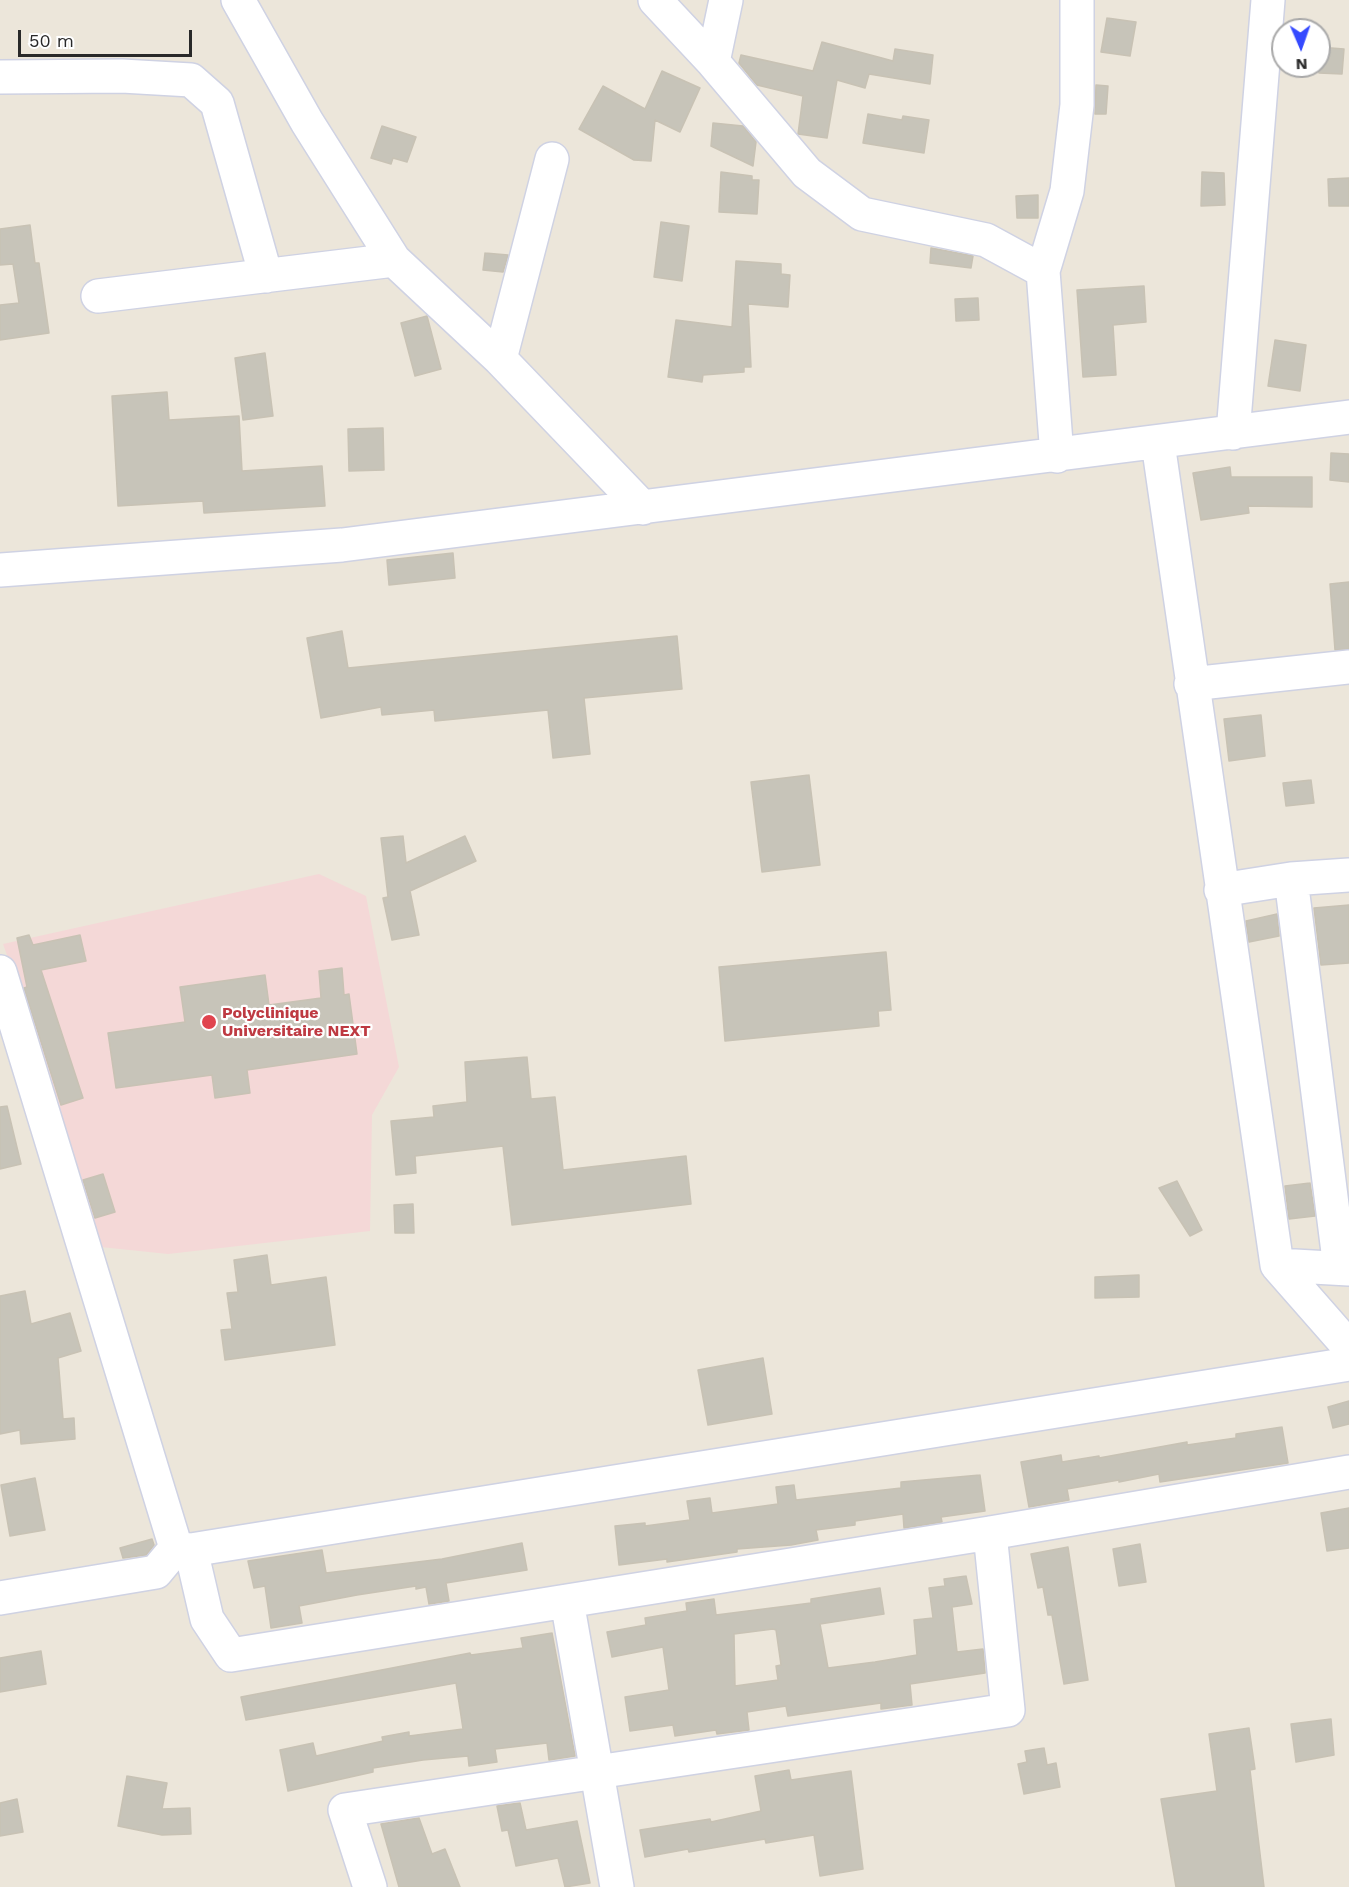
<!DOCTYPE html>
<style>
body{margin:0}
#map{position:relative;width:1349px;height:1887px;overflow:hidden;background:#ece6da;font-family:"Work Sans",sans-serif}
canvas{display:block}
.north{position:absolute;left:1271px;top:18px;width:60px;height:60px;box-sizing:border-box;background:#fff;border:2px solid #a9a9a9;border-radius:50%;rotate:178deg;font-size:16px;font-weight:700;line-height:24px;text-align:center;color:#292929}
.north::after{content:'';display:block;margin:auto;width:21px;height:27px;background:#354aff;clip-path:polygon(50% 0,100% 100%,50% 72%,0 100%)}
.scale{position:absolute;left:18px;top:30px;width:174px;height:27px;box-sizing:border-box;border:3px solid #292929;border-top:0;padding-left:8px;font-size:18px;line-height:21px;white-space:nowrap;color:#292929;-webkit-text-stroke:4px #fff;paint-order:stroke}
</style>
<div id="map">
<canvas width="1349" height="1887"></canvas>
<div class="north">N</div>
<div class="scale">50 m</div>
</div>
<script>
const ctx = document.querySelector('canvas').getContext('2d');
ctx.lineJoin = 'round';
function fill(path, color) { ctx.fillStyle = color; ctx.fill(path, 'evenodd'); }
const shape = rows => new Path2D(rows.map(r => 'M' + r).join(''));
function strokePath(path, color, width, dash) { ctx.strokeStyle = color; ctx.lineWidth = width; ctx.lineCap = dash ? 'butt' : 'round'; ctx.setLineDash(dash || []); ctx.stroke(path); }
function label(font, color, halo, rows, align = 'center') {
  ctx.font = font + ' "Work Sans",sans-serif'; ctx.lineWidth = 4.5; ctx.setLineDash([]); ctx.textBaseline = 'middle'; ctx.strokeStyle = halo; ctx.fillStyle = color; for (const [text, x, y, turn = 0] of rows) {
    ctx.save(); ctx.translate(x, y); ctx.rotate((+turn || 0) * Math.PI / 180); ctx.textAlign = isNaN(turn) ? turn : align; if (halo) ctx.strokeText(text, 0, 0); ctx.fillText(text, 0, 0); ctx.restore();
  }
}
fill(shape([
 [319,874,366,896,399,1067,372,1115,370,1231,168,1254,91,1246,15,978,3,944]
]), '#f4d8d7');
const building = shape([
 [1107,18,1136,22,1130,56,1101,52,1107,18],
 [822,42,893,61,895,49,933,55,930,84,869,74,865,88,837,80,827,138,798,134,803,96,757,85,739,63,741,55,813,71,822,42],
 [1319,47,1344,49,1342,74,1319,73,1319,47],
 [662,71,700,88,680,132,655,120,651,161,634,160,579,129,603,86,645,109,662,71],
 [1096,85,1108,86,1106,114,1095,114,1096,85],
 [868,114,902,120,903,116,929,120,924,153,863,143,868,114],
 [713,123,743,126,756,142,753,166,711,146,713,123],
 [382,126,416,137,407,162,393,158,391,164,371,158,382,126],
 [721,172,752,176,752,180,759,180,757,214,719,212,721,172],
 [1202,172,1224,173,1225,205,1201,206,1202,172],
 [1349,178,1349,206,1329,206,1328,179,1349,178],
 [1038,195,1038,218,1017,218,1016,196,1038,195],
 [661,222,689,226,682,281,654,277,661,222],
 [30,225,35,263,39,263,49,333,0,340,0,305,19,303,13,264,0,265,0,229,30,225],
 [931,248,973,256,971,268,930,263,931,248],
 [485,253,508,255,503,272,483,270,485,253],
 [736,261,781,264,781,274,790,275,788,307,748,304,751,367,744,367,744,372,703,375,702,382,668,377,676,320,732,327,736,261],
 [1144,286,1146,322,1113,325,1116,375,1083,377,1077,290,1144,286],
 [978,298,979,320,956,321,955,299,978,298],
 [427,316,441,369,415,376,401,323,427,316],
 [1275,340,1306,345,1300,391,1268,386,1275,340],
 [265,353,273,416,243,420,235,358,265,353],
 [167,392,169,420,239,416,242,471,322,466,325,506,204,513,203,501,118,506,112,396,167,392],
 [383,428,384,470,349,471,348,429,383,428],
 [1331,453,1349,454,1349,482,1330,480,1331,453],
 [1230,467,1231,477,1312,477,1312,507,1248,506,1249,513,1201,520,1193,473,1230,467],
 [453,553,455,578,389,585,387,560,453,553],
 [1349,582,1349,649,1335,650,1330,584,1349,582],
 [342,631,348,668,677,636,682,689,584,698,590,754,553,758,548,710,435,721,434,710,382,715,381,707,321,718,307,638,342,631],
 [1261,715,1265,756,1229,761,1224,719,1261,715],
 [809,775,820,865,762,872,751,782,809,775],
 [1311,780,1314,803,1286,806,1283,783,1311,780],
 [403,836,406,863,465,836,476,861,410,891,419,935,392,940,383,898,388,897,381,838,403,836],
 [1349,905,1349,963,1321,965,1314,908,1349,905],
 [1277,914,1279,936,1249,942,1246,921,1277,914],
 [29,935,33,945,80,935,86,961,41,970,83,1098,61,1105,24,988,27,987,17,938,29,935],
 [886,952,891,1010,878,1011,879,1026,725,1041,719,967,886,952],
 [342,968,344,995,349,994,357,1054,247,1070,250,1093,215,1098,212,1075,116,1088,108,1033,185,1022,180,987,265,975,269,1005,321,998,319,971,342,968],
 [527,1057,531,1099,555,1097,563,1170,686,1156,691,1204,512,1225,503,1146,415,1156,416,1173,396,1175,391,1121,434,1117,433,1106,467,1102,465,1062,527,1057],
 [7,1106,21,1164,0,1169,0,1107,7,1106],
 [103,1174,115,1212,95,1218,83,1180,103,1174],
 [1177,1181,1202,1230,1190,1236,1159,1188,1177,1181],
 [1310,1183,1315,1216,1289,1219,1285,1186,1310,1183],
 [413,1204,414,1233,395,1233,394,1205,413,1204],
 [267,1255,271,1285,326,1277,335,1345,225,1360,221,1330,232,1329,227,1293,238,1292,234,1260,267,1255],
 [1139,1275,1139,1297,1095,1298,1095,1277,1139,1275],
 [25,1291,31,1324,70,1313,81,1351,58,1358,63,1419,74,1418,75,1439,21,1444,20,1430,0,1434,0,1296,25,1291],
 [763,1358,772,1414,708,1425,698,1370,763,1358],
 [1349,1401,1349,1424,1333,1428,1328,1407,1349,1401],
 [1282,1427,1288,1463,1160,1482,1159,1474,1119,1482,1119,1480,1067,1489,1069,1500,1029,1507,1021,1462,1061,1455,1062,1462,1099,1456,1099,1458,1187,1442,1187,1445,1236,1438,1236,1434,1282,1427],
 [980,1475,985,1511,941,1517,942,1522,904,1528,903,1514,855,1521,855,1525,816,1530,818,1540,791,1545,737,1549,737,1552,667,1562,667,1559,619,1565,615,1526,645,1523,645,1526,690,1520,687,1501,710,1498,712,1513,778,1504,776,1487,794,1485,796,1500,901,1488,901,1482,980,1475],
 [35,1478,45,1530,10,1536,1,1485,35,1478],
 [1349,1508,1349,1548,1327,1551,1321,1513,1349,1508],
 [152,1539,154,1545,146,1555,123,1558,120,1548,152,1539],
 [522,1543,527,1570,446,1583,449,1601,429,1604,426,1587,416,1589,416,1586,357,1595,299,1606,302,1623,271,1628,265,1586,254,1588,248,1561,322,1550,326,1573,442,1559,522,1543],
 [1140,1544,1146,1582,1119,1586,1113,1549,1140,1544],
 [1068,1547,1088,1680,1064,1684,1052,1615,1048,1615,1043,1587,1038,1588,1031,1554,1068,1547],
 [966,1576,972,1604,952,1607,957,1652,983,1649,985,1673,910,1684,912,1705,881,1709,881,1703,788,1716,786,1706,747,1712,749,1730,717,1734,716,1730,675,1736,673,1725,630,1731,625,1697,669,1690,663,1647,612,1657,607,1632,646,1625,645,1618,687,1611,686,1603,714,1599,716,1615,811,1603,811,1599,880,1588,884,1614,820,1624,828,1668,875,1662,917,1655,914,1620,933,1618,929,1588,945,1586,944,1579,966,1576],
 [773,1629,776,1630,781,1665,776,1666,778,1680,735,1686,734,1634,773,1629],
 [552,1633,575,1756,549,1760,547,1743,495,1749,497,1762,469,1766,468,1756,423,1760,373,1768,373,1772,288,1791,280,1750,313,1743,316,1756,383,1741,382,1737,409,1732,409,1736,463,1729,456,1683,246,1720,241,1697,470,1653,471,1655,523,1648,521,1638,552,1633],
 [41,1651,46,1684,0,1692,0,1658,41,1651],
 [1331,1719,1334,1755,1296,1762,1291,1724,1331,1719],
 [1249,1728,1255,1769,1250,1770,1264,1887,1176,1887,1161,1799,1217,1791,1209,1734,1249,1728],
 [1044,1748,1047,1765,1056,1763,1060,1787,1024,1794,1018,1764,1027,1762,1025,1751,1044,1748],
 [789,1770,791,1780,851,1771,863,1869,820,1876,814,1835,766,1843,765,1839,689,1852,688,1849,645,1857,640,1830,710,1819,711,1822,761,1811,755,1776,789,1770],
 [127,1776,167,1783,162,1809,190,1808,191,1834,162,1835,118,1826,127,1776],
 [17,1799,23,1832,0,1836,0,1803,17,1799],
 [520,1803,526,1830,577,1821,590,1883,565,1887,558,1858,516,1866,508,1830,502,1831,497,1806,520,1803],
 [419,1818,432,1854,445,1849,460,1887,399,1887,381,1824,419,1818]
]);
fill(building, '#c7c4b9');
strokePath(building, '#c8c2b4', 1.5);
const minor = shape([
 [238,0,307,122,394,260,500,359,643,508],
 [655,0,713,62,807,173,862,214,986,240,1043,271,1057,456],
 [713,62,726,0],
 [0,77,122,76,191,80,217,103,266,276],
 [1043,271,1067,191,1077,105,1077,0],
 [98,296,394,260],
 [500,359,552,159],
 [1233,433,1268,0],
 [1158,443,1277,1265,1349,1347],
 [0,570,342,545,1349,417],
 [1191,684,1349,667],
 [1291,879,1340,1268],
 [1221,890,1291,879,1349,875],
 [0,972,176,1548],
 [1277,1265,1349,1269],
 [176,1548,191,1550,1349,1364],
 [191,1550,207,1619,231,1655,990,1533,1349,1472],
 [0,1598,156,1572,176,1548],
 [567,1601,617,1887],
 [370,1887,345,1810,1008,1710,990,1533]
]);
strokePath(minor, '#cfd2e3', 36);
strokePath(minor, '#fff', 33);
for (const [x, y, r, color] of [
 [209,1022,8,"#e0444e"]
]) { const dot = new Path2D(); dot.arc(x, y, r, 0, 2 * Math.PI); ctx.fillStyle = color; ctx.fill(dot); strokePath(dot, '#fff', 2); }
label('bold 16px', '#be3a42', '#fff', [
 ["Polyclinique",222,1013],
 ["Universitaire NEXT",222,1031]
], 'left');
</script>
